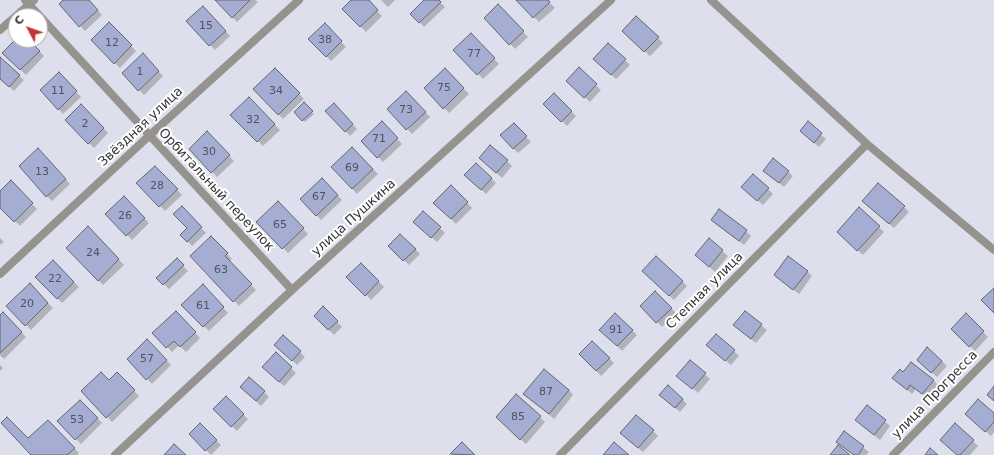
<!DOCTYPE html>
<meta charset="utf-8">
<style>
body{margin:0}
#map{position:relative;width:994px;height:455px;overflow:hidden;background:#dde0ec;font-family:"DejaVu Sans",sans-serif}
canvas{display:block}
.north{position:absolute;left:8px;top:8px;width:40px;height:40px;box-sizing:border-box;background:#fff;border:1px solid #aeaeb0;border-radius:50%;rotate:311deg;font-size:11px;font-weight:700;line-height:16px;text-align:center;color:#343539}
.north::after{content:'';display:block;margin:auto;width:14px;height:18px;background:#c33437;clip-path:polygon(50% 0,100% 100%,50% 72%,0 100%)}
</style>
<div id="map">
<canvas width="994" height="455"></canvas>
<div class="north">С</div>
</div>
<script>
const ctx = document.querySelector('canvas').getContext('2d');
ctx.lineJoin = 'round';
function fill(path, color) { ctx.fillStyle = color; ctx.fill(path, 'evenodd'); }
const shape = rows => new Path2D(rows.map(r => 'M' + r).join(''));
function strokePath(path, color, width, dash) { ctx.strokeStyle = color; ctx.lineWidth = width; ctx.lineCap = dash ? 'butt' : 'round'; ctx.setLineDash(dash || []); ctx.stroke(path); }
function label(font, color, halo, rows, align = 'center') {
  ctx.font = font + ' "DejaVu Sans",sans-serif'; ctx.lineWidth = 4; ctx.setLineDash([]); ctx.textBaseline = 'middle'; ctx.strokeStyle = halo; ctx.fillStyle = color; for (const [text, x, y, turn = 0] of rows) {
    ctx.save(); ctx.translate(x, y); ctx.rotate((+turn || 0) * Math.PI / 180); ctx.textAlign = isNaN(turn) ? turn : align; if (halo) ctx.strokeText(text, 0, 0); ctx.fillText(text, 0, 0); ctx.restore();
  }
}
fill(shape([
 [65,0,88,0,102,15,85,31,60,4],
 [216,0,255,0,258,2,237,22],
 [353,0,367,0,382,16,366,32,344,9],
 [381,0,395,0,388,7],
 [425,0,438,0,445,7,424,27,412,14],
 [518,0,547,0,555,8,539,22],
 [498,5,528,37,515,49,485,18],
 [208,12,230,36,215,50,188,21],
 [637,17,663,43,650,56,623,31],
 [109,23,136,51,120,68,92,40],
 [325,24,346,47,331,61,310,39],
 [471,34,499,64,483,79,455,50],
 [16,40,28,40,44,56,26,75,4,53],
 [608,44,630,65,616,79,594,59],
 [143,55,163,76,144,95,123,73],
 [0,59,24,80,14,91,0,79],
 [275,69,304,99,283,119,254,89],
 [579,69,601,90,590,102,568,81],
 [445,70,469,94,449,113,425,88],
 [59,74,81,97,63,114,41,90],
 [406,92,430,117,412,134,388,109],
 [554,95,576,116,567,126,545,104],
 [249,98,280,130,263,146,232,115],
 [304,104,314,114,305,122,295,112],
 [334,105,357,129,350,136,326,111],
 [81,106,108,133,94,148,66,120],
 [382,122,402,144,383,162,362,141],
 [808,123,826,139,819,147,806,136],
 [519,129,531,142,518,153,513,148],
 [207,133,234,161,217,177,190,149],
 [352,148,378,174,357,194,332,167],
 [43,155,70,184,52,201,47,196],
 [507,161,512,166,502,178,485,163],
 [155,167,182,195,165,211,138,183],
 [788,172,793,176,784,187,770,175],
 [491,178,496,183,486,194,470,180],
 [322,179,342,200,321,220,301,199],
 [11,182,37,209,20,226,0,206,0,193],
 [451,186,472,208,456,224,435,203],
 [768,189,773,194,763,205,747,192],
 [124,197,149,223,132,240,107,214],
 [278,202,308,234,288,253,258,222],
 [868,206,904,207,909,212,894,228],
 [182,208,206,233,192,246,182,235,189,228],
 [860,209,884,232,863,255,843,237],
 [423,212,445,233,437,242,420,227],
 [717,225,746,231,751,236,744,245],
 [88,228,124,265,103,285,67,248],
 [400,235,420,254,409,265,390,246],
 [211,237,232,259,229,262,256,290,239,306,191,256],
 [0,238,4,242,0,245],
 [709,240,728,256,715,272,696,255],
 [177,260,188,271,169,289,158,278],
 [53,261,79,287,62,303,37,277],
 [361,264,384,287,371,300,348,277],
 [807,271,812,276,799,294,775,275],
 [648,276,682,281,687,286,674,300],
 [30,285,53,308,31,330,8,306],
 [203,286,228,313,209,331,183,305],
 [655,292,676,313,662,327,641,306],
 [323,307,342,327,334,335,315,316],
 [176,312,200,338,186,352,179,345,172,352,154,333],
 [745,312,767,330,756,343,740,330],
 [3,314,26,337,4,359,0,355,0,317],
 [966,315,988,337,975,351,952,329],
 [632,330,637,335,622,351,606,335],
 [284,337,305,357,297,365,276,344],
 [147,340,171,365,152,384,128,359],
 [592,342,614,363,601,376,580,354],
 [713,350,734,351,739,356,731,365],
 [276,354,296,373,284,386,268,372],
 [690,361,710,379,698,393,683,380],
 [942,361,947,366,937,377,923,365],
 [0,365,3,368,0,371],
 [117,373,139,396,112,422,82,391,109,381],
 [904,373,933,380,938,385,928,398,916,389,912,394,899,383],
 [569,390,573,395,554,419,530,398],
 [246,392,264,392,269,397,261,406],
 [516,396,545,422,526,444,502,422],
 [226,398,248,419,237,431,214,409],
 [682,399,687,404,680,412,666,400],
 [80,401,102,423,81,444,59,421],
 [867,406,890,426,880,440,861,425],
 [994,414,994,432,991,436,971,418],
 [48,421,79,453,77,455,33,455,28,440],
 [200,425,221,445,211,455,190,434],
 [653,431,658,436,643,452,626,438],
 [844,433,869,452,866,455,854,455,843,447],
 [973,441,978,446,970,455,958,455],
 [462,444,473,455,452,455]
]), '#0003');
const building = shape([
 [63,0,89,0,98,10,79,27,59,4,63,0],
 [215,0,250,0,232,18,215,0],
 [351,0,369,0,378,10,360,27,342,9,351,0],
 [424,0,439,0,441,2,419,23,410,14,424,0],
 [516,0,548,0,550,2,533,18,516,0],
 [498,4,524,31,509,45,484,18,498,4],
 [203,6,226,31,209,46,186,21,203,6],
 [636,16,659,37,644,52,622,31,636,16],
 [109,22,132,45,114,64,91,40,109,22],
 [325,23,342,41,326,57,308,39,325,23],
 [471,33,495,58,477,75,453,50,471,33],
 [16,39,16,40,29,40,40,51,20,70,2,53,16,39],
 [608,43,626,59,611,75,593,59,608,43],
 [143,53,159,71,138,91,122,73,143,53],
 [0,57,20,75,9,87,0,79,0,57],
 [579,67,597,84,584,98,566,81,579,67],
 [275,68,300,93,278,115,253,89,275,68],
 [445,68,464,88,443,109,424,88,445,68],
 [59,72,77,91,58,110,40,90,59,72],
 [406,91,426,112,406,130,387,109,406,91],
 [554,93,572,111,561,122,543,104,554,93],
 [249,97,275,124,257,142,230,115,249,97],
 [304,102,313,111,302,121,294,112,304,102],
 [334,103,353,124,345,132,325,111,334,103],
 [81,104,104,128,88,144,65,120,81,104],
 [382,121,398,138,377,158,361,141,382,121],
 [808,121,822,133,814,143,800,131,808,121],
 [514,123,527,136,513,149,500,135,514,123],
 [207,131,230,155,211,173,189,149,207,131],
 [490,145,508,160,496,173,479,158,490,145],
 [352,147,373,169,352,189,331,167,352,147],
 [38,148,66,179,46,197,19,166,38,148],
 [773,158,789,171,779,183,763,171,773,158],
 [476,163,492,178,481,190,464,175,476,163],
 [155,166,178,189,159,207,136,183,155,166],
 [753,174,769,188,757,201,741,187,753,174],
 [322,178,338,195,316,216,300,199,322,178],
 [11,180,33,203,14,222,0,208,0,191,11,180],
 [878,183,905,206,889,224,862,201,878,183],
 [451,185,468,202,451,219,433,203,451,185],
 [124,196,145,218,126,236,105,214,124,196],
 [278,201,304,228,282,249,256,222,278,201],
 [182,206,202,227,187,242,180,235,187,228,173,214,182,206],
 [859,207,880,226,857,251,837,232,859,207],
 [719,209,747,230,739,241,711,220,719,209],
 [423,211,441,227,431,238,413,222,423,211],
 [88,226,119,259,98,281,66,248,88,226],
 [400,234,416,249,403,261,388,246,400,234],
 [211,236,228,253,225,256,252,284,233,302,190,256,211,236],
 [709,238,723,250,709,267,695,255,709,238],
 [656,256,683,281,669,296,642,271,656,256],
 [788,256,808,271,793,290,774,275,788,256],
 [177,258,184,265,163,285,156,278,177,258],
 [53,260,74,282,57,299,35,277,53,260],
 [361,263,379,281,365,296,346,277,361,263],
 [30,283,48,303,25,326,6,306,30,283],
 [203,284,224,307,203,327,181,305,203,284],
 [994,288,994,313,981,300,994,288],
 [655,291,672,308,656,323,640,306,655,291],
 [323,306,338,321,328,330,314,316,323,306],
 [176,311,196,332,180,347,174,341,166,348,152,333,176,311],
 [745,311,762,324,751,339,733,325,745,311],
 [3,312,22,332,0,353,0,315,3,312],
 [615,313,633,330,617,346,599,330,615,313],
 [966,313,984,331,969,347,951,329,966,313],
 [716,334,735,350,725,361,706,345,716,334],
 [283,335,301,351,292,361,274,345,283,335],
 [147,339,167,360,146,380,127,359,147,339],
 [592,341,610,358,596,371,579,354,592,341],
 [927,347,942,361,931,373,917,360,927,347],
 [276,352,292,367,279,382,262,367,276,352],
 [690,360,706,373,692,389,676,376,690,360],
 [911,362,934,380,922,394,910,385,907,390,892,378,900,369,903,372,911,362],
 [544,369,569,390,549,414,523,394,544,369],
 [101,372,109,380,117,372,135,390,106,418,81,391,101,372],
 [249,377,265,391,256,401,240,387,249,377],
 [668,385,683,399,675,408,659,395,668,385],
 [994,386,994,401,987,395,994,386],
 [516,394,541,416,520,440,496,417,516,394],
 [226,396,244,414,231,427,213,409,226,396],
 [978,399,994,413,994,422,985,432,965,414,978,399],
 [80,400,98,418,75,440,57,421,80,400],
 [867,405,886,420,874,435,855,420,867,405],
 [636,415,654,430,638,448,620,433,636,415],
 [7,417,28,438,48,420,75,448,67,455,31,455,1,423,7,417],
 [200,423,217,440,205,451,189,434,200,423],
 [955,423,974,440,960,455,957,455,940,440,955,423],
 [844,431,864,446,858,455,854,455,836,442,844,431],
 [462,442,475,455,450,454,462,442],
 [614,442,629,455,603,455,614,442],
 [174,444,186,455,164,455,174,444],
 [838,445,850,455,830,455,838,445],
 [930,448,938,455,925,455,930,448]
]);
fill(building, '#a5aed2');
strokePath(building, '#646671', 1);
strokePath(shape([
 [25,0,292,290],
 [711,0,867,144,994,250],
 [16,16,34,0],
 [0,30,16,16],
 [0,274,150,135,299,0],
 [115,455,292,290,611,0],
 [560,455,867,144],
 [893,455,994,352]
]), '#96938f', 8);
label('11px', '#50535f', null, [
 ["15",206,26],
 ["38",325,40],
 ["12",112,43],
 ["77",474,54],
 ["1",140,72],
 ["75",444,88],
 ["11",58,91],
 ["34",276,91],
 ["73",406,110],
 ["32",253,120],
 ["2",85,124],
 ["71",379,139],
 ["30",209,152],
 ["69",352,168],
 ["13",42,172],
 ["28",157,186],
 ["67",319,197],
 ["26",125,216],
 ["65",280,225],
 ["24",93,253],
 ["63",221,270],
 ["22",55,279],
 ["20",27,304],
 ["61",203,306],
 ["91",616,330],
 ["57",147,359],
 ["87",546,392],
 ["85",518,417],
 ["53",77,420]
]);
label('13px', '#343539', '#fff', [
 ["Звёздная улица",141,127,-43],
 ["Орбитальный переулок",216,190,47],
 ["улица Пушкина",354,218,-42],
 ["Степная улица",705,291,-45],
 ["улица Прогресса",935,395,-46]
]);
</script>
